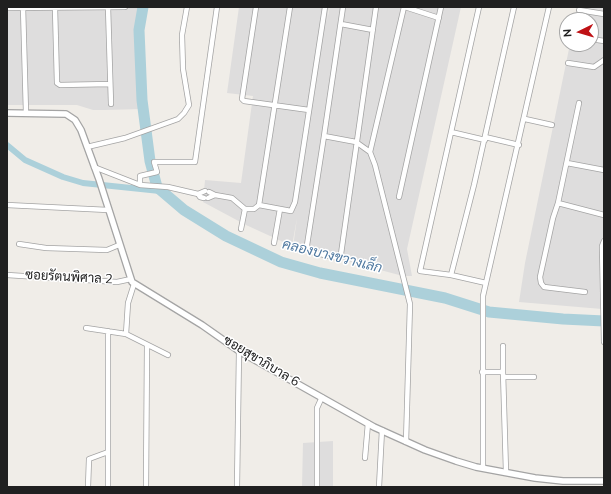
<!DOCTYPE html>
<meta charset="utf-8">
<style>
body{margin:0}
#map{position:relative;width:611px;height:494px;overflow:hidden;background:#f0ede8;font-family:"Nunito Sans",sans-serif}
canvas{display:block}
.frame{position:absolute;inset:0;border:8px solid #202020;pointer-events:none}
.north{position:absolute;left:559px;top:12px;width:40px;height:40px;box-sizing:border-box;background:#fff;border:1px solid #a6a6a6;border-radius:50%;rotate:265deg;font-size:11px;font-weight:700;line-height:16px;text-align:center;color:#202020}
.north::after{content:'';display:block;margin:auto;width:14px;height:18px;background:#bf1115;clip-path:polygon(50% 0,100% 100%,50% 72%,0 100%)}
</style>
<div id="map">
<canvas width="611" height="494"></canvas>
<div class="frame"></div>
<div class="north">N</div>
</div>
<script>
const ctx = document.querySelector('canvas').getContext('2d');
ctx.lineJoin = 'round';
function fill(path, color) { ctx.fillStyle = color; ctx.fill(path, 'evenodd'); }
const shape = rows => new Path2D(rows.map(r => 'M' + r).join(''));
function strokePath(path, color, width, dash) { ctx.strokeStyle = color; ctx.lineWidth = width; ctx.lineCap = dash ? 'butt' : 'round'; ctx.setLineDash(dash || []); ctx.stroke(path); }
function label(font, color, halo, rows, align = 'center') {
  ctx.font = font + ' "Nunito Sans",Sarabun,sans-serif'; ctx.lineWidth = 3; ctx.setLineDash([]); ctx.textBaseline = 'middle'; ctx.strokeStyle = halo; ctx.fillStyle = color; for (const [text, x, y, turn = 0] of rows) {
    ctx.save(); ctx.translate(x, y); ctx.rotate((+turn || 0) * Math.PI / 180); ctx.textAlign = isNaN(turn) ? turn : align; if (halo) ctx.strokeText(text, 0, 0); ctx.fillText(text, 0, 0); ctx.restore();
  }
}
fill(shape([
 [7,7,142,7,139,50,143,109,105,110,93,110,77,105,7,105],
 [239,7,329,7,327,20,330,7,461,7,407,249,412,276,403,276,293,247,297,218,292,246,246,225,203,202,205,180,241,183,253,96,227,93],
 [578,7,604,7,604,348,602,309,519,302,525,263,570,44,591,44,591,20,575,20],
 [333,441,333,487,302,487,303,443]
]), '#dedddd');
strokePath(shape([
 [7,145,25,160,63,177,83,183,160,191]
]), '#acd0da', 6);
strokePath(shape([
 [143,7,139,30,142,100,150,161,157,187,184,210,226,236,281,262,320,273,445,298,489,312,563,319,604,321]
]), '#acd0da', 11);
const minor = shape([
 [23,7,26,113],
 [108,7,111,104],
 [256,7,242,99,244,101,309,110],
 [343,7,324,136,356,142,370,152,375,165,410,304,406,442],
 [405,7,439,18],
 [479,7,420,271,451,275,486,283],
 [7,8,125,7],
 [55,8,57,83,60,85,110,84],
 [579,10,604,14],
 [341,24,373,30],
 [591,39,604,41],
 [568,63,594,67,604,60],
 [579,103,558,203,553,218,540,277,541,283,544,287,585,292],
 [525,119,552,125],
 [451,132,485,140],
 [324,136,307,245,308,249,311,252,338,258,341,254,376,7],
 [485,137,519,145],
 [87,147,125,138,178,119,184,113,189,105,183,69,182,35,187,7],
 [370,152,404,7],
 [567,163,604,170],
 [94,167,140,185,168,187,198,194,200,197,204,198],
 [140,185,140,176,157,172,154,162,195,162,217,7],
 [209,192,215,195,232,198,245,209,254,209,259,205,290,7],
 [198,194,205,191],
 [399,197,441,7],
 [208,198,215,195],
 [558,203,604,215],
 [7,205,108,210],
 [259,205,291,211,295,202,325,7],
 [241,229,245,209],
 [604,241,602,246,604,342],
 [274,243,280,209],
 [19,244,46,248,107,250,119,245],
 [7,275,117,282,131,279],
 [451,275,474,185,514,7],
 [86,328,126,334,168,355],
 [108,331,108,487],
 [126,334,128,303,134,284],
 [503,346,503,372],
 [482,372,503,372,506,472],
 [504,377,534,377],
 [365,458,368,423],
 [483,468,483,296,549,7],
 [88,487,89,459,108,452],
 [146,487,147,345],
 [237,487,239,351],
 [317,487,317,408,322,397],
 [379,487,382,430]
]);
const tertiary = shape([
 [7,113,66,114,75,120,81,130,99,179,132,282,202,325,239,351,374,427,425,450,456,461,476,467,535,478,563,481,604,481]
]);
strokePath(minor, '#a4a4a4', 6);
strokePath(tertiary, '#a4a4a4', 8);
strokePath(minor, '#fff', 4.5);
strokePath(tertiary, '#fff', 5.5);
label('13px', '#202020', '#fff', [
 ["ซอยรัตนพิศาล 2",69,278,3],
 ["ซอยสุขาภิบาล 6",261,362,31]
]);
label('italic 14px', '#517aa1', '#fff', [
 ["คลองบางขวางเล็ก",332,257,14]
]);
</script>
